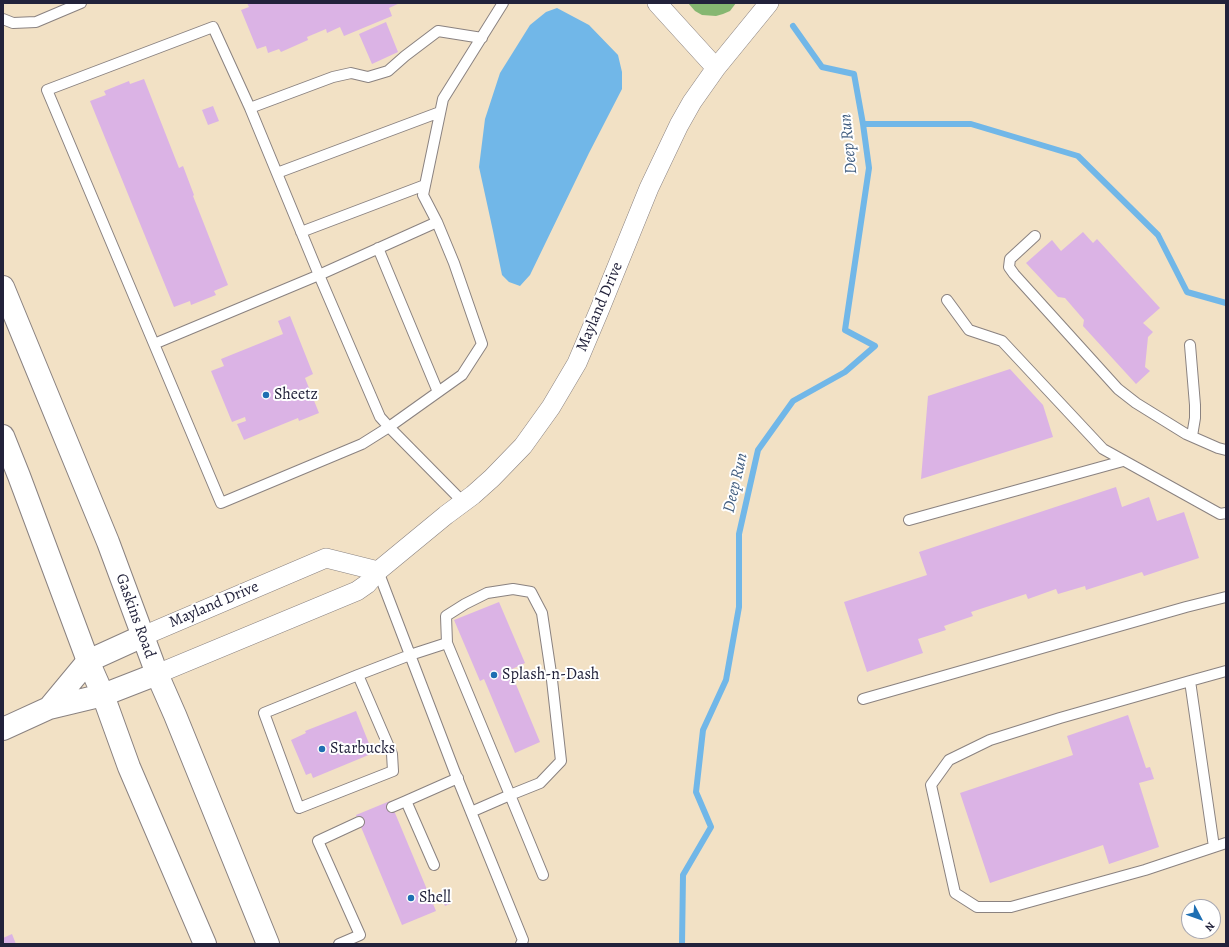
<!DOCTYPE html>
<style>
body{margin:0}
#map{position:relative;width:1229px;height:947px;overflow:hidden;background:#f2e1c5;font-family:Alegreya,serif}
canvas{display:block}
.frame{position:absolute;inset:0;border:4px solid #22223b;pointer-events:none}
.north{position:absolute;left:1181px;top:899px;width:40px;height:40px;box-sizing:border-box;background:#fff;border:1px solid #a7a7b1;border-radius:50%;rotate:131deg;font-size:11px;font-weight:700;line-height:16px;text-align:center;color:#22223b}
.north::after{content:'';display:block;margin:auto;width:14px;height:18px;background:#1f6fb2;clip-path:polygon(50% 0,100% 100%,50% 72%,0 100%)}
</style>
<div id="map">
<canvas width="1229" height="947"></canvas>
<div class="frame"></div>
<div class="north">N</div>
</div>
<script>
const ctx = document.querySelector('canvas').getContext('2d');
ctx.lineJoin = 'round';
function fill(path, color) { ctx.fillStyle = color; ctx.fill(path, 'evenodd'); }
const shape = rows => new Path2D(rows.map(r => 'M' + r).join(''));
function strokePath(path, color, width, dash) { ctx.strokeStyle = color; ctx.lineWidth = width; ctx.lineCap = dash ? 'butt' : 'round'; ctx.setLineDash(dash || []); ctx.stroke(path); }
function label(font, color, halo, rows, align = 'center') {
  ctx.font = font + ' Alegreya,serif'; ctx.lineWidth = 4; ctx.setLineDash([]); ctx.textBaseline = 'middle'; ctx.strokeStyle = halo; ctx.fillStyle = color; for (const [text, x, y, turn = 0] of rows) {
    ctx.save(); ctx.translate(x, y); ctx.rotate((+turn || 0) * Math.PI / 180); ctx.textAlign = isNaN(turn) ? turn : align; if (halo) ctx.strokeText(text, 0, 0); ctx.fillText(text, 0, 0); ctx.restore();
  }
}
fill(shape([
 [688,3,736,3,730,11,723,14,716,16,702,15,695,11]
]), '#86b771');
fill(shape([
 [557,8,589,25,618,55,622,72,622,89,589,153,530,275,520,286,509,282,502,275,493,231,479,167,485,119,500,73,530,25,546,12]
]), '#71b7e8');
strokePath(shape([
 [863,124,971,124,1078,156,1158,235,1187,292,1226,303],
 [682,944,683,875,711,827,696,792,703,730,726,680,739,607,739,534,758,450,793,401,845,372,875,346,845,330,869,168,863,124,854,74,822,67,793,26]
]), '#71b7e8', 6);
fill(shape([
 [247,3,400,3,389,8,392,16,344,36,340,27,327,33,326,29,307,37,308,40,281,52,279,49,268,53,266,46,257,49,241,10,249,7],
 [386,22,398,52,372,64,359,34],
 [144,79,179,168,183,166,194,195,193,196,228,285,214,291,216,295,191,305,190,301,174,307,90,101,106,95,104,91,129,81,130,84],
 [213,106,219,121,208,125,202,110],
 [1083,232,1093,243,1097,239,1160,308,1143,323,1153,332,1148,337,1145,367,1150,371,1136,384,1083,326,1084,320,1065,298,1058,297,1026,263,1052,240,1061,251],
 [290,316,313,374,305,378,319,413,299,421,298,418,244,440,237,424,246,421,245,417,232,422,211,371,224,366,221,359,283,334,278,321],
 [1010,369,1043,405,1053,437,921,479,928,396],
 [1116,487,1122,507,1149,497,1157,521,1184,512,1199,558,1144,576,1142,572,1086,590,1085,586,1058,594,1056,589,1028,599,1026,594,971,612,973,616,944,626,946,630,918,639,923,653,867,672,844,602,927,575,919,552],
 [499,602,525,663,510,670,540,742,515,753,484,679,480,681,454,620],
 [356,711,370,746,368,747,371,754,313,778,311,773,306,775,291,740,306,733,305,731],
 [1128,715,1146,768,1150,767,1154,779,1139,783,1159,847,1109,864,1103,845,990,883,960,793,1073,755,1067,736],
 [390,801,436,911,402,925,356,815],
 [447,890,452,903,445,906,439,893],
 [12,934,16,944,3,944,3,938]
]), '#dbb3e5');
const service = shape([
 [3,19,13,23,36,22,81,3],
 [250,108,333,77,351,73,368,77,388,71,405,56,438,31,482,38],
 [277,173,440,112],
 [301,232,425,185],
 [1035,236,1010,259,1009,267,1014,274,1118,389,1136,403,1186,434,1218,448,1226,450],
 [378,248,438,392],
 [947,300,969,330,1002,341,1103,449,1220,514,1226,513],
 [154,344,319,275,437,222],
 [1190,345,1195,405,1195,418,1192,436],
 [463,502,389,427,380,417,319,275,250,108,213,27,47,90,221,503,362,444,389,427,462,375,482,344,454,263,437,222,423,195,443,99,503,3],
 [909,520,1123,461],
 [378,571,454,770,523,940,521,944],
 [447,643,446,616,465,604,487,593,513,589,531,592,542,613,552,680,561,761,540,783,510,795,543,875],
 [1226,671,1190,681,1214,847,1226,843],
 [358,675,264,713,299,808,393,771,392,754,358,675,410,655,447,643,510,795,471,812],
 [1190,681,1060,718,990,740,949,760,931,785,955,893,977,907,1011,907,1145,870,1214,847],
 [863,699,1186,607,1226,597],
 [392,807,406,801],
 [434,865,406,801,458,778],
 [339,944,360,935,318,841,359,822]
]);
const minor = shape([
 [657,3,716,68],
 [143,636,326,558,378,571],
 [157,674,357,591,367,584,378,571,446,515,473,495,492,478,523,446,551,407,577,363,599,311,649,188,679,125,692,102,716,68,769,3]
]);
const secondary = shape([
 [49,708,88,661,143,636],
 [3,729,49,708,103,695,157,674]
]);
const primary = shape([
 [3,287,108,542,157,674,175,715,268,944],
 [3,436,19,476,88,661,103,695,129,767,205,944]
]);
strokePath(service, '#8a8280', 12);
strokePath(minor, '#8a8280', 20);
strokePath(secondary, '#8a8280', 24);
strokePath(primary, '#8a8280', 24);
strokePath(service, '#fff', 10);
strokePath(minor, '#fff', 19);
strokePath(secondary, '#fff', 22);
strokePath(primary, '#fff', 22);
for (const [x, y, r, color] of [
 [266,395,4,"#1f6fb2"],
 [494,675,4,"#1f6fb2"],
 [322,749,4,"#1f6fb2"],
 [411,898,4,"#1f6fb2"]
]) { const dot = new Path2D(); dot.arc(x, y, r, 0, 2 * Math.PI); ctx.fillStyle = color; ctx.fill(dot); strokePath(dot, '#fff', 1.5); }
label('16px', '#22223b', '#fff', [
 ["Mayland Drive",600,307,-67],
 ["Mayland Drive",214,605,-23],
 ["Gaskins Road",135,616,70]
]);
label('16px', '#22223b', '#fff', [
 ["Sheetz",274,395],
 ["Splash-n-Dash",502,675],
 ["Starbucks",330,749],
 ["Shell",419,898]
], 'left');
label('italic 17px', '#425e80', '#fff', [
 ["Deep Run",849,144,-96],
 ["Deep Run",736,483,-77]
]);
</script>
